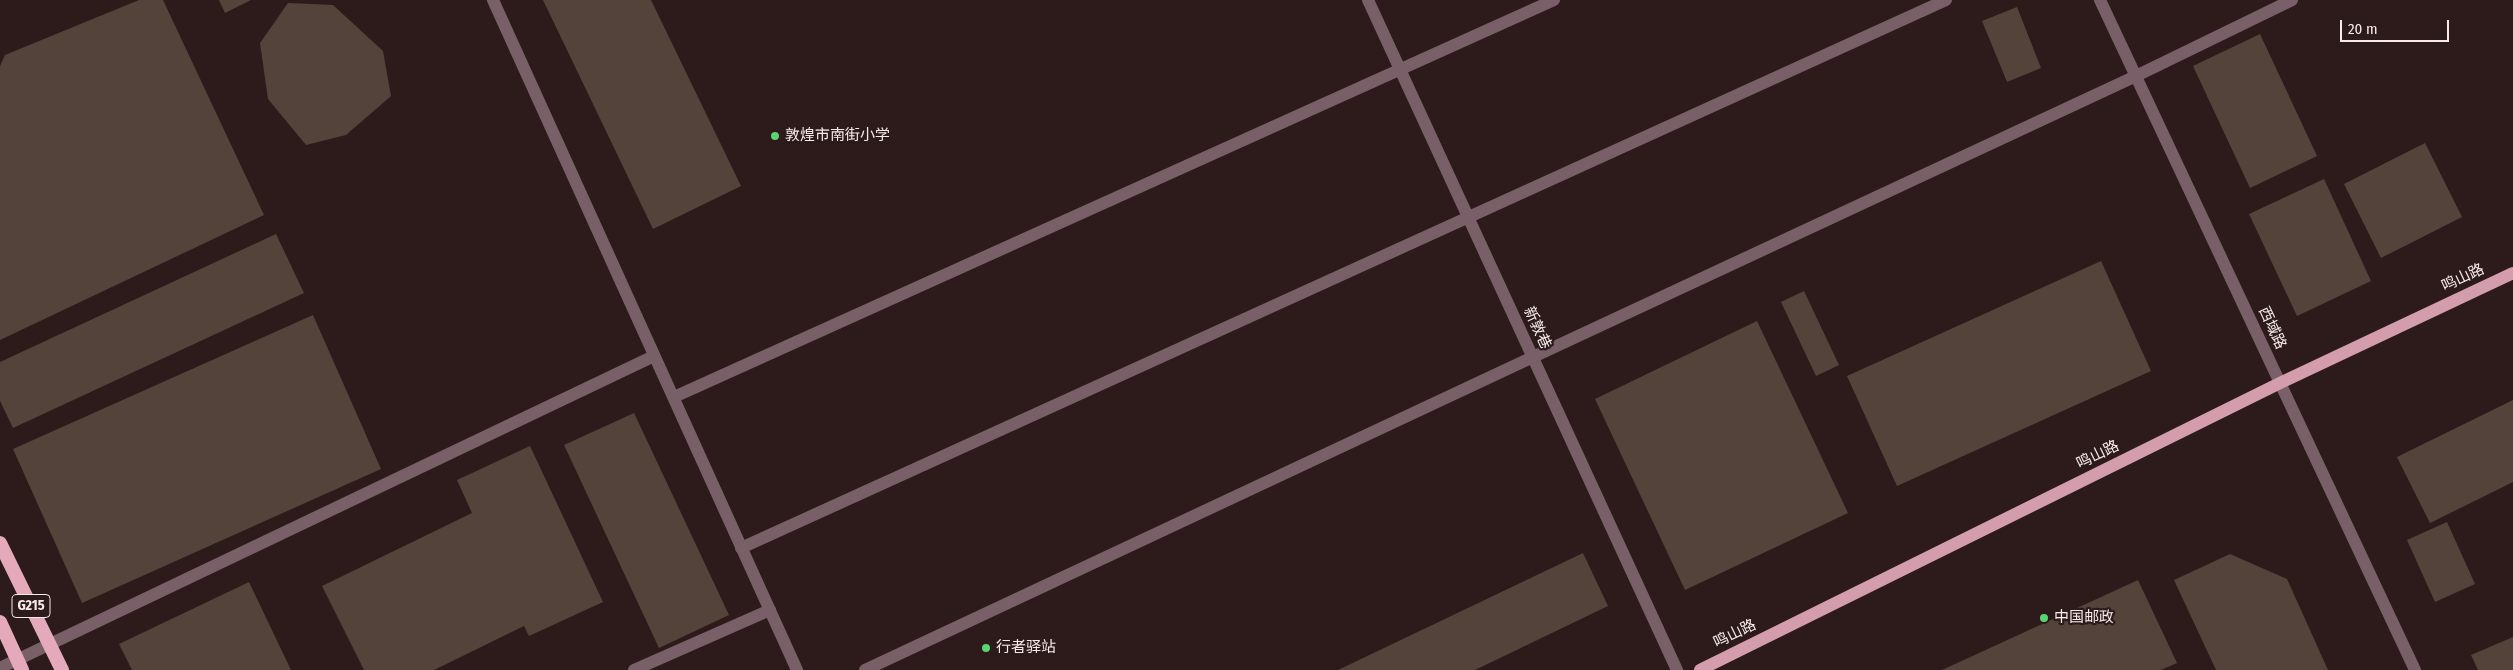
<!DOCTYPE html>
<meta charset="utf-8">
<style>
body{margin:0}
#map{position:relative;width:2513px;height:670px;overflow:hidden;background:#2c1b1a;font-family:"Fira Sans Condensed",sans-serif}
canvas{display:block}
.scale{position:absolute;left:2340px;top:20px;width:109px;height:22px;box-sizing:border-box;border:2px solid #f7ebea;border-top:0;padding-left:6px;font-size:15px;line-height:18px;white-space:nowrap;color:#f7ebea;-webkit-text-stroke:4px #2c1b1a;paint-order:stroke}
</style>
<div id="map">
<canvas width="2513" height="670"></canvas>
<div class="scale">20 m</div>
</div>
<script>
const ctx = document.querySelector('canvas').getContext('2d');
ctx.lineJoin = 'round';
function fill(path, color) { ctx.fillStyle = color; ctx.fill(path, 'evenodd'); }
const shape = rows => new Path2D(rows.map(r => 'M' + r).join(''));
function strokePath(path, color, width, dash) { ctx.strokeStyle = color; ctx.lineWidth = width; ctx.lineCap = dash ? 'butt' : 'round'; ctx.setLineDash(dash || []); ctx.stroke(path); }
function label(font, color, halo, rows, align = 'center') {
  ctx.font = font + ' "Fira Sans Condensed","Noto Sans SC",sans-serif'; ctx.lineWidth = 4.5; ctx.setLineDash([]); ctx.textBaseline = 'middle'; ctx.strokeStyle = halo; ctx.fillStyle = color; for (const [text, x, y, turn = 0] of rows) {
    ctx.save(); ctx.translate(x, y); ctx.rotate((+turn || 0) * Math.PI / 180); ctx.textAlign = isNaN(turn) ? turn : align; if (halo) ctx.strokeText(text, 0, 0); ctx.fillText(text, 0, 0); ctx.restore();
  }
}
fill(shape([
 [139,0,163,0,264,215,0,340,0,66,5,55],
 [219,0,251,0,225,13],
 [543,0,651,0,741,186,653,229],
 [288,3,333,5,383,51,391,96,346,135,306,145,268,99,260,43],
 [2017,7,2041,68,2007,82,1982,21],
 [2260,34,2317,156,2250,188,2193,66],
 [2425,143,2462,217,2381,258,2344,184],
 [2324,179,2371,281,2297,316,2249,214],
 [276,234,304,293,13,428,0,401,0,362],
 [2101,261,2151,371,1897,486,1847,376],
 [1804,291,1839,365,1816,376,1781,302],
 [313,315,381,469,82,603,13,449],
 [1757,321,1848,513,1685,590,1595,399],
 [2513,400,2513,482,2430,523,2397,457],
 [634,413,729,615,659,648,564,445],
 [530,446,603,602,529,636,524,626,434,670,364,670,322,586,472,513,457,480],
 [2447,522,2475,584,2435,602,2407,540],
 [1583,553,1608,606,1475,670,1338,670],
 [2230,554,2287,579,2328,670,2216,670,2174,580],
 [2138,580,2177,663,2161,670,1942,670],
 [249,582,291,670,132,670,119,644],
 [2513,637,2513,670,2478,670,2471,655]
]), '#54433b');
strokePath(shape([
 [1533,357,2136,76,2292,0],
 [634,670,770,610]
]), '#795f67', 12);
strokePath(shape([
 [1368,0,1677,670],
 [674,397,1554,0],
 [741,548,1946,0],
 [865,670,1533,357]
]), '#795f67', 12);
strokePath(shape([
 [493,0,797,670],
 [2100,0,2415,670],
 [0,668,654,356]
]), '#795f67', 12);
strokePath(shape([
 [1700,670,2280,383,2513,273]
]), '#d39dae', 12);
strokePath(shape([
 [0,543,62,670],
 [0,622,22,670]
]), '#e4aabc', 14);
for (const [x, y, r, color] of [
 [775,136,5,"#57d570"],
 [2044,618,5,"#57d570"],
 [986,648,5,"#57d570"]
]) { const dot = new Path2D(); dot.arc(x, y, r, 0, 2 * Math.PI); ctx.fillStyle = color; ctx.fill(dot); strokePath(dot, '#2c1b1a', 2); }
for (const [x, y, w] of [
 [31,606,38]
]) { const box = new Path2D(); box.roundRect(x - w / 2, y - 11.5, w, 23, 4); ctx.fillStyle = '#2c1b1a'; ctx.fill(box); strokePath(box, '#f7ebea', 1); }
label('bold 14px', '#f7ebea', null, [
 ["G215",31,606]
]);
label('15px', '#f7ebea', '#2c1b1a', [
 ["敦煌市南街小学",785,136],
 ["中国邮政",2054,618],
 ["行者驿站",996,648]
], 'left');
label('15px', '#f7ebea', '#2c1b1a', [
 ["鸣山路",2463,278,-25],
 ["新敦巷",1537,328,65],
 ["西域路",2272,328,65],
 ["鸣山路",2098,455,-26],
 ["鸣山路",1735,634,-26]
]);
</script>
